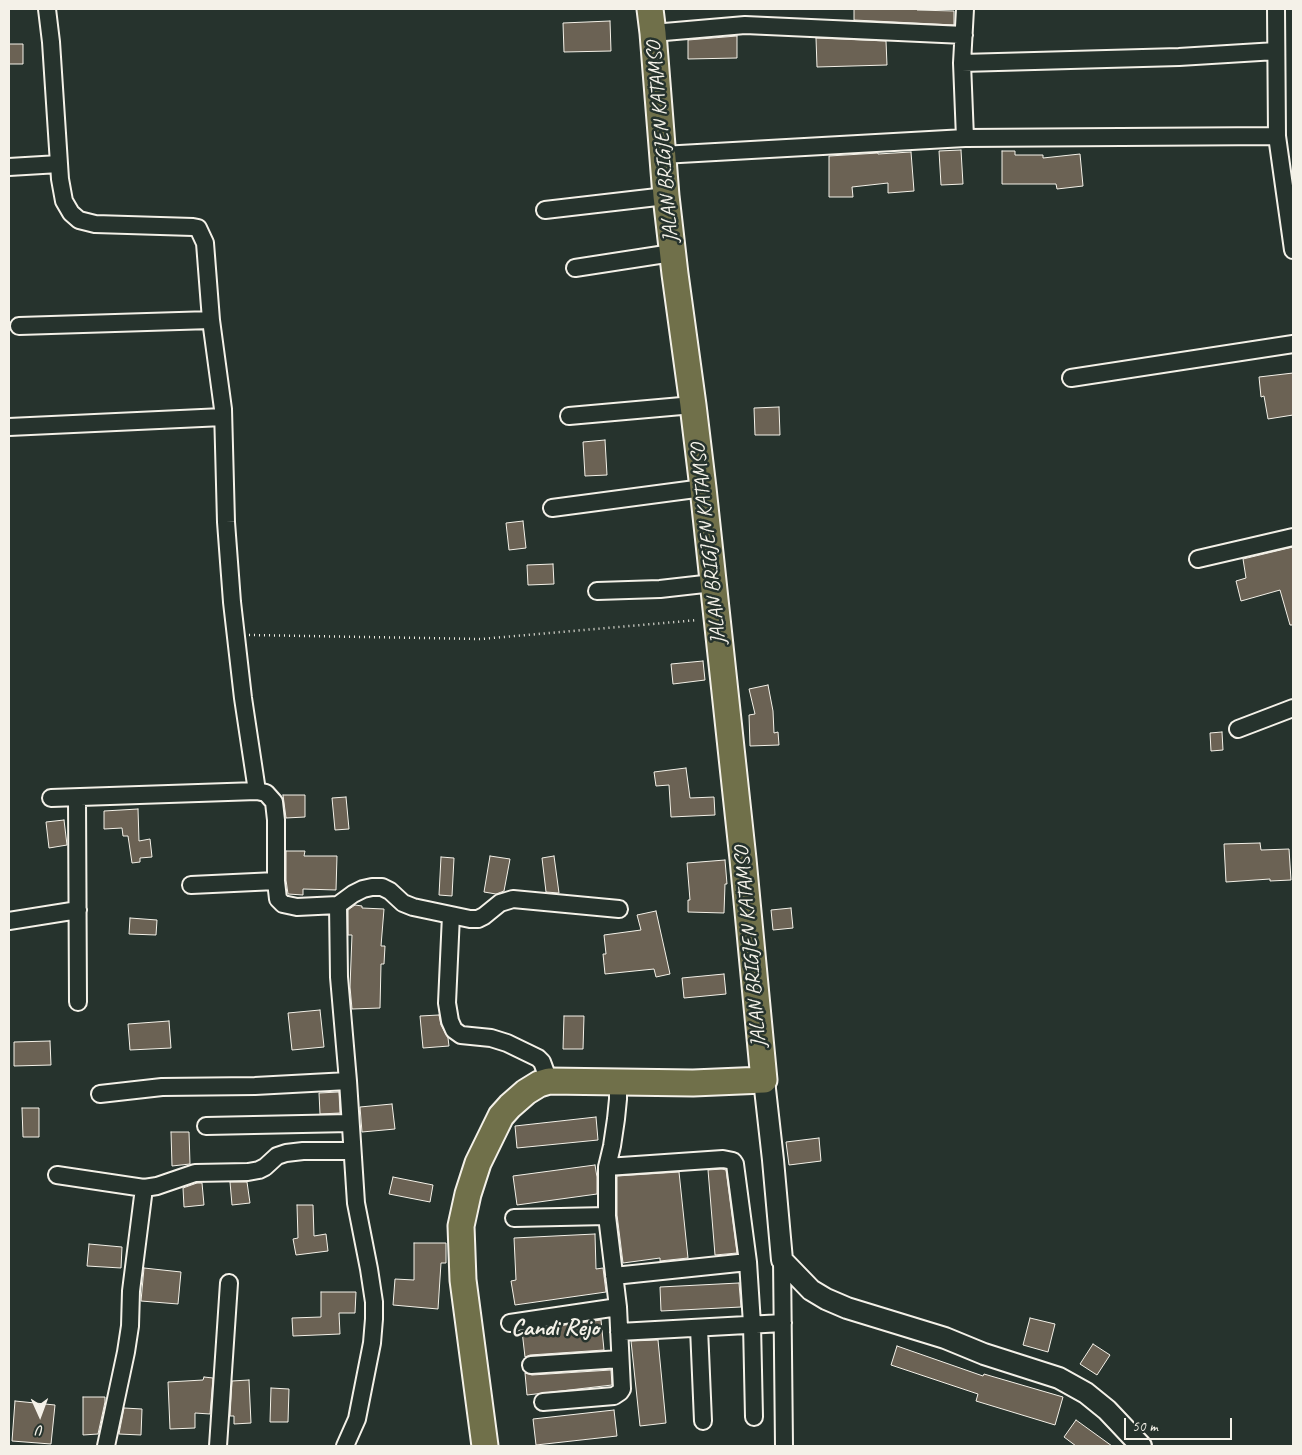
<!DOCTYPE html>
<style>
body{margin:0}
#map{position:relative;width:1302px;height:1455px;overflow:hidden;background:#26332d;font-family:Caveat,sans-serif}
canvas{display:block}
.frame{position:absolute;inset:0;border:10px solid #f4f1e8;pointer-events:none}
.north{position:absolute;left:15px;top:1390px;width:50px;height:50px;-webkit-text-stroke:4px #26332d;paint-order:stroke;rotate:178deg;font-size:14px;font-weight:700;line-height:20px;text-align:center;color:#f4f1e8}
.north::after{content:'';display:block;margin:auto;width:18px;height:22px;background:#f4f1e8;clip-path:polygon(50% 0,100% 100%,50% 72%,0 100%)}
.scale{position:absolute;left:1124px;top:1418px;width:108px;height:22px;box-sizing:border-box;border:2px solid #f4f1e8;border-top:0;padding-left:6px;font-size:15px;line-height:18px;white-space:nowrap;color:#f4f1e8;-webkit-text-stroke:4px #26332d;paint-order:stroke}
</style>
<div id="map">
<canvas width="1302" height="1455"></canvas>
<div class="frame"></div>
<div class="north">U</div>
<div class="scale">50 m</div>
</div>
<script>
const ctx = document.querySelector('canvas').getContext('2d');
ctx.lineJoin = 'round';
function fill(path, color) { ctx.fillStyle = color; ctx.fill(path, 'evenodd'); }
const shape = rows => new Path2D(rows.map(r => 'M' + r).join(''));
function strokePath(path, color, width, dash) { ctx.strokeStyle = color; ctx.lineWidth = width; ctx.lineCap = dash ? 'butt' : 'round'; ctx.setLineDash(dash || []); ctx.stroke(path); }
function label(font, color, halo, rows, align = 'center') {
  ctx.font = font + ' Caveat,sans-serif'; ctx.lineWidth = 5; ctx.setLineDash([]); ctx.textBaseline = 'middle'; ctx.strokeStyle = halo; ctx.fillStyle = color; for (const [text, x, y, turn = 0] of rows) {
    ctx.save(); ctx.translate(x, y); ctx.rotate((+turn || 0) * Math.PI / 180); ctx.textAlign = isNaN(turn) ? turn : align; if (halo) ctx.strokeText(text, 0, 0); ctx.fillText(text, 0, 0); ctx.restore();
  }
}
const building = shape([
 [854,9,918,9,917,10,954,11,954,25,854,20,854,9],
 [610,21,611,51,564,52,563,23,610,21],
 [737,36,737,58,688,59,688,40,737,36],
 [816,38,886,41,887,65,817,67,816,38],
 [9,44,23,44,23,64,9,64,9,44],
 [961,150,963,184,941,185,939,151,961,150],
 [1002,151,1015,151,1015,155,1043,155,1043,158,1080,154,1083,186,1057,189,1056,184,1002,184,1002,151],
 [911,152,914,191,888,193,888,183,852,187,853,197,829,197,829,156,878,153,878,154,911,152],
 [1293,373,1293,415,1268,419,1264,396,1261,397,1259,377,1293,373],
 [779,407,780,435,755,435,754,408,779,407],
 [605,440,607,475,585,476,583,442,605,440],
 [523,521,526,548,509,550,506,523,523,521],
 [1293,547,1293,625,1290,625,1280,590,1241,601,1236,581,1246,578,1243,559,1293,547],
 [553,564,554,584,528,585,527,565,553,564],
 [703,661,705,680,673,684,671,664,703,661],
 [768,685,773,711,774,733,778,732,779,745,750,746,749,715,755,714,749,689,768,685],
 [1222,732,1223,750,1211,751,1210,733,1222,732],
 [686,768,690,798,714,797,715,815,671,817,669,785,656,786,654,772,686,768],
 [283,795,305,795,305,817,286,818,283,795],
 [346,797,349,829,335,830,332,798,346,797],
 [138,809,139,841,150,839,152,857,140,858,140,862,132,863,128,836,123,836,122,828,104,829,104,811,138,809],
 [64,820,67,845,49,848,46,822,64,820],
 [1260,843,1261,850,1289,849,1291,880,1270,881,1270,879,1226,882,1224,844,1260,843],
 [286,851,305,851,304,856,337,856,336,890,303,889,303,895,288,894,286,880,286,851],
 [490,856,510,859,504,891,496,894,484,892,490,856],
 [554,856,559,893,546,892,542,858,554,856],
 [441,857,454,858,452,896,439,895,441,857],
 [725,860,727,884,725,884,724,913,688,912,688,900,690,900,687,863,725,860],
 [355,905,362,906,362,908,384,909,381,946,385,946,384,964,381,964,380,1008,352,1009,350,987,352,935,348,935,348,910,355,905],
 [791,908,793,928,773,930,771,910,791,908],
 [656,911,670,974,656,977,654,969,605,974,603,954,606,954,604,935,641,930,637,915,656,911],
 [130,918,157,920,156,935,129,934,130,918],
 [724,974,726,994,684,998,682,978,724,974],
 [320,1010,324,1047,292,1050,288,1013,320,1010],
 [439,1015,441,1025,448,1038,449,1046,423,1048,420,1016,439,1015],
 [564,1016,584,1016,583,1049,563,1049,564,1016],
 [169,1021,171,1048,130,1050,128,1024,169,1021],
 [50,1041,51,1065,14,1066,14,1042,50,1041],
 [339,1092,340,1113,320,1114,319,1093,339,1092],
 [392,1104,395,1129,362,1132,360,1107,392,1104],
 [22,1108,39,1108,39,1137,23,1137,22,1108],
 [596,1117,598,1140,517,1148,515,1126,596,1117],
 [171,1132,189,1132,190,1164,172,1166,171,1132],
 [819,1138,821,1161,789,1165,786,1142,819,1138],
 [595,1165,597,1177,597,1194,517,1205,513,1176,595,1165],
 [722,1169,726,1170,737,1253,715,1255,708,1170,722,1169],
 [679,1172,688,1258,660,1261,660,1258,623,1263,617,1215,617,1176,679,1172],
 [393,1177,433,1185,430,1202,389,1194,393,1177],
 [230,1182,247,1182,250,1203,232,1205,230,1182],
 [197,1183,202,1183,204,1205,184,1207,183,1188,197,1183],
 [297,1205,313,1205,314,1236,326,1234,328,1251,296,1255,293,1239,298,1238,297,1205],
 [595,1234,596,1269,603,1268,606,1292,515,1305,511,1281,516,1280,514,1238,595,1234],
 [414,1243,446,1243,446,1263,441,1263,438,1309,393,1305,395,1279,414,1280,414,1243],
 [89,1244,122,1247,121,1268,87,1266,89,1244],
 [144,1268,181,1272,178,1304,141,1301,144,1268],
 [739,1283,741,1307,661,1311,660,1287,739,1283],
 [321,1292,356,1292,355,1313,339,1313,340,1334,293,1336,292,1318,321,1317,321,1292],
 [1030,1318,1055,1324,1048,1352,1023,1345,1030,1318],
 [601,1320,604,1350,530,1355,525,1357,522,1331,601,1320],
 [658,1340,666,1423,640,1426,631,1341,658,1340],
 [1093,1344,1110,1355,1097,1375,1080,1364,1093,1344],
 [897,1346,983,1376,984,1374,1063,1397,1055,1425,976,1401,978,1394,891,1365,897,1346],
 [611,1370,612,1385,527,1395,525,1373,532,1375,611,1370],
 [204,1377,213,1378,210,1414,195,1413,195,1428,170,1429,168,1382,203,1380,204,1377],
 [249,1380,251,1423,234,1424,234,1416,230,1416,232,1381,249,1380],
 [271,1388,289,1389,288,1422,270,1422,271,1388],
 [83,1397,105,1397,105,1402,98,1434,83,1435,83,1397],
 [15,1401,55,1405,51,1444,12,1441,15,1401],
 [124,1408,142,1409,141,1435,119,1434,124,1408],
 [614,1410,617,1436,536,1445,533,1419,614,1410],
 [1076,1420,1112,1446,1076,1446,1064,1437,1076,1420]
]);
fill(building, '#6b6254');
strokePath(building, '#f4f1e8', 1);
const minor = shape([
 [47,9,51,42,60,179,64,201,71,213,79,220,95,224,193,227,198,228,205,243,211,320,223,409,226,522,232,602,243,698,257,791],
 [965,9,962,63,965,138],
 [1276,9,1277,136],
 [653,33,745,25,964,35],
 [962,63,1179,57,1276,51],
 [662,155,965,138,1277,136,1293,250],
 [9,167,59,164],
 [545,210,666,196],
 [575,268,672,253],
 [19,326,211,320],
 [1071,378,1293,344],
 [569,416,693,405],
 [9,427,223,417],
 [552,508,703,488],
 [1198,559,1293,537],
 [597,591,660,589,713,583],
 [1238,729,1293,708],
 [51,798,257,791,266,793,274,802,276,820,276,881],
 [77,798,78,1002],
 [191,885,276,881,278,899,283,904,297,907,338,905],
 [451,915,447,1003,450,1021,454,1030,461,1035,491,1038,507,1043,538,1058,542,1062,549,1081],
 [9,921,78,910],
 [100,1094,162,1087,255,1086,348,1081],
 [206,1126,350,1123],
 [607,1167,723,1159,733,1161,735,1164,748,1262,752,1324,754,1417],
 [57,1175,144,1188],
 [514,1218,607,1216],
 [782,1260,784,1446],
 [614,1276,748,1262],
 [510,1323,618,1307],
 [699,1328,703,1421],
 [619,1332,783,1323],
 [531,1365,620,1359],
 [543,1402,614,1396,620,1392,622,1389,618,1307,607,1216,607,1167,612,1146,616,1119,618,1099,618,1082],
 [106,1446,126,1352,130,1326,131,1291,144,1188,157,1186,195,1173,248,1172,259,1170,265,1167,277,1156,286,1153,303,1151,352,1151],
 [218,1446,229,1283],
 [345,1446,357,1419,372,1343,374,1319,374,1302,369,1269,356,1203,348,1081,339,977,338,905,353,894,363,889,372,887,382,887,390,891,403,903,413,907,470,919,478,919,484,916,500,903,513,899,619,909]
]);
const tertiary = shape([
 [764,1080,773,1160,782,1260,811,1290,826,1299,847,1308,945,1338,984,1354,1059,1378,1086,1393,1107,1410,1141,1446]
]);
const primary = shape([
 [485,1446,463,1280,461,1226,468,1194,478,1163,501,1116,510,1106,526,1092,539,1084,549,1081,693,1083,764,1080,743,859,703,488,693,405,675,274,666,196,653,33,650,9]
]);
strokePath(minor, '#f4f1e8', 20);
strokePath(tertiary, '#f4f1e8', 24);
strokePath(primary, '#f4f1e8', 29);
strokePath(shape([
 [249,635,481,639,698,620]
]), '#f4f1e8', 2.5, [1, 4]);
strokePath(minor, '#26332d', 16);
strokePath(tertiary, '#26332d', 20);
strokePath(primary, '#70704a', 25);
label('21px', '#f4f1e8', '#26332d', [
 ["JALAN BRIGJEN KATAMSO",663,142,-95],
 ["JALAN BRIGJEN KATAMSO",709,544,-96],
 ["JALAN BRIGJEN KATAMSO",751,947,-95]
]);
label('bold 24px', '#f4f1e8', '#26332d', [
 ["Candi Rejo",555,1329]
]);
</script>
